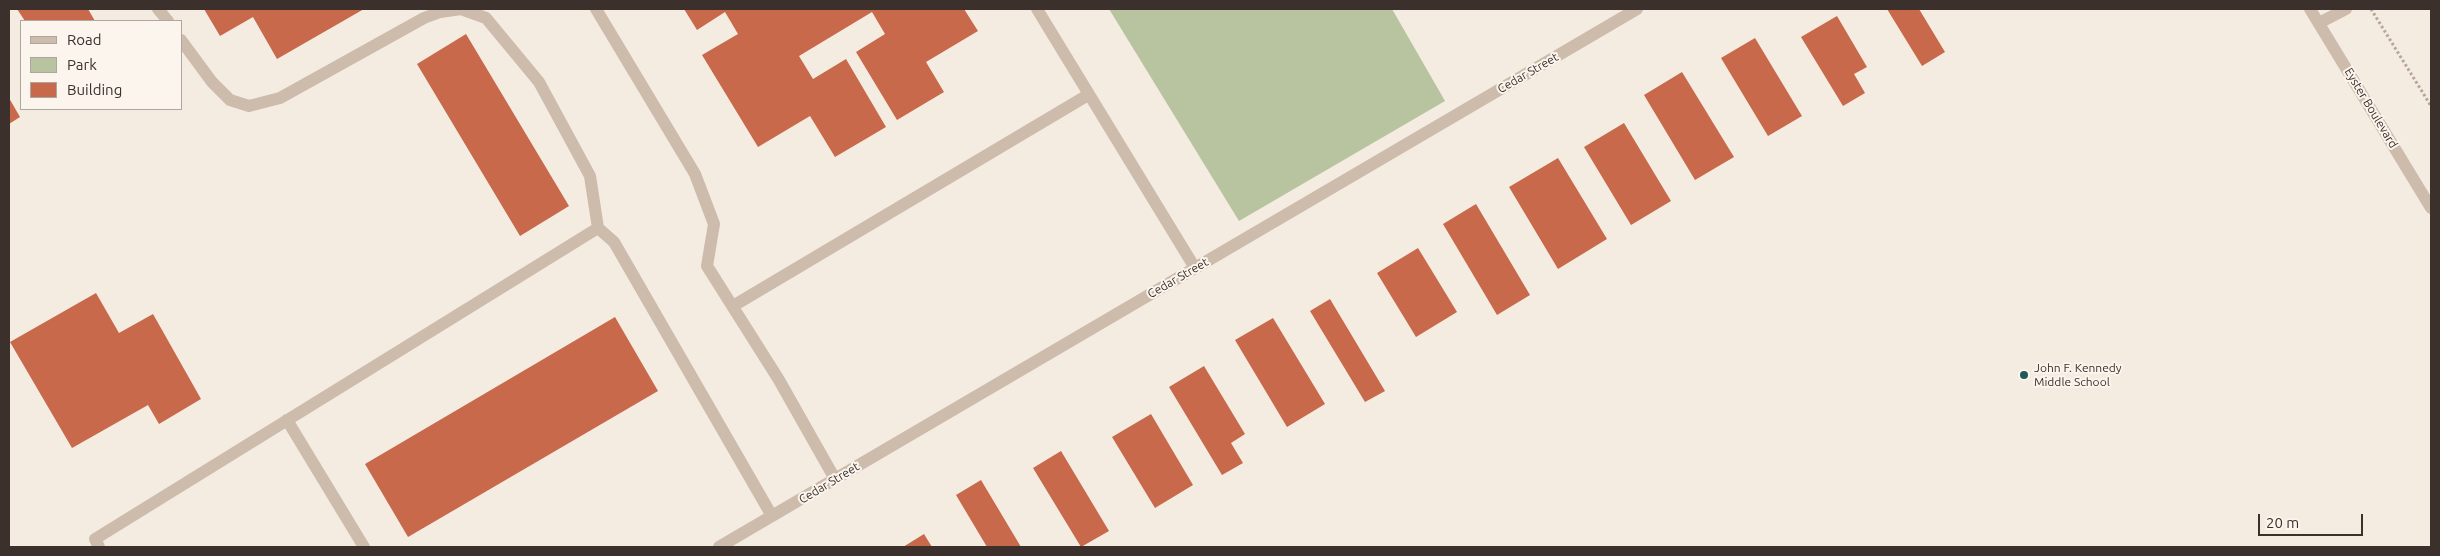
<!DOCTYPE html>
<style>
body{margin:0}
#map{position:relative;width:2440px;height:556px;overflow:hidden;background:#f4ebe1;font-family:Ubuntu,sans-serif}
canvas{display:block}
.frame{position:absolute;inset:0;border:10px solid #3b302b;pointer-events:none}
.legend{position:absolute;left:20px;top:20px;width:162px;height:90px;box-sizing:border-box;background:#fbf5ee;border:1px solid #aea6a0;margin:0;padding:6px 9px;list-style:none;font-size:15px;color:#3b302b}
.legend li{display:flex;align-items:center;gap:10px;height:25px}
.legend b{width:25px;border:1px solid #aea6a0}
.scale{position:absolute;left:2258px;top:514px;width:105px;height:22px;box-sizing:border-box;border:2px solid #3b302b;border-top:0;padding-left:6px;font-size:15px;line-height:18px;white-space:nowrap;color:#3b302b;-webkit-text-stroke:4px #fbf5ee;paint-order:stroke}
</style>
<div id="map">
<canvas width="2440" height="556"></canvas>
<div class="frame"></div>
<ul class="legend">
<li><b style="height:6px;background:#cdbbac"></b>Road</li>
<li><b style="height:14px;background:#b8c4a0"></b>Park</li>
<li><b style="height:14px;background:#c8694b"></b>Building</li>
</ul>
<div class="scale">20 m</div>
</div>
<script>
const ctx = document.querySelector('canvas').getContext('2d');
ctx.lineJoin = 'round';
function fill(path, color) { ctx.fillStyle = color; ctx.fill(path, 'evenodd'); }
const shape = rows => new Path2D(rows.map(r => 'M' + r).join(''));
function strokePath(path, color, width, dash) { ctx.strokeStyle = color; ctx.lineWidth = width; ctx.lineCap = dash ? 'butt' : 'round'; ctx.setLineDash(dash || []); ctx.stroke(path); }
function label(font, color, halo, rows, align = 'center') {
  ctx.font = font + ' Ubuntu,sans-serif'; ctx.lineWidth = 4; ctx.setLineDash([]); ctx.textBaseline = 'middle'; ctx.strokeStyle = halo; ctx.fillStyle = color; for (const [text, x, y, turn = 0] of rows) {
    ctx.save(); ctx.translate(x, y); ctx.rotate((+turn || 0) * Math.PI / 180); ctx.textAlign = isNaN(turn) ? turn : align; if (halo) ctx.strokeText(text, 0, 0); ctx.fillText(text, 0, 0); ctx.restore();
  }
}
fill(shape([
 [1109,9,1392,9,1445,101,1239,221]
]), '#b8c4a0');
fill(shape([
 [17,9,88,9,95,21,25,21],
 [204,9,364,9,277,59,253,17,220,36],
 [684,9,964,9,978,31,926,62,944,92,897,120,856,52,885,34,872,12,799,56,813,79,846,59,886,127,835,157,810,116,758,147,702,55,738,34,725,12,697,30],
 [1887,9,1919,9,1945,52,1922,66],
 [1837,16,1867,67,1854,74,1865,93,1843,106,1801,37],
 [466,34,569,206,520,236,417,64],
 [1755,38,1802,116,1768,136,1721,58],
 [1682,72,1734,157,1695,180,1644,95],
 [9,98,20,117,9,124],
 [1624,123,1671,201,1631,225,1584,147],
 [1558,158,1607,239,1558,269,1509,187],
 [1476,204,1530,295,1497,315,1443,224],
 [1418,248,1457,312,1416,337,1377,273],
 [96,293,119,333,153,314,201,399,159,424,148,405,72,448,10,342],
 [1330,299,1385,391,1365,402,1310,311],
 [615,317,658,391,408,537,365,464],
 [1273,318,1325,404,1287,427,1235,340],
 [1204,366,1245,434,1231,443,1243,463,1222,475,1169,387],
 [1151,414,1193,485,1155,508,1112,437],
 [1061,451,1109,531,1081,547,1033,468],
 [981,480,1021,547,987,547,956,495],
 [924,534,932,547,903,547]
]), '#c8694b');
strokePath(shape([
 [2371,9,2431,106]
]), '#b9a596', 3, [2.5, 2.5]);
strokePath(shape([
 [158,9,168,21],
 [596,9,695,174,714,224,707,266,779,380,835,479],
 [1037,9,1195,268],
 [2310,9,2431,208],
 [2319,23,2346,9],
 [181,40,212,82,230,100,249,106,280,98,424,18,440,12,461,9,486,18,539,82,590,176,598,228],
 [733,306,1088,95],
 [287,420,364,547],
 [99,547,95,539,598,228,614,242,772,516],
 [719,547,1637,9]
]), '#cdbbac', 12);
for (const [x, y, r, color] of [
 [2024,375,5,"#1f5a5e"]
]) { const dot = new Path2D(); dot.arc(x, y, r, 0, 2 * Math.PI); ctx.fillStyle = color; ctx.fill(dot); strokePath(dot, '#fbf5ee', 2); }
label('12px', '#3b302b', '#fbf5ee', [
 ["Cedar Street",1528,73,-30],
 ["Eyster Boulevard",2371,108,59],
 ["Cedar Street",1178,278,-30],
 ["Cedar Street",829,483,-31]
]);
label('12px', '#3b302b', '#fbf5ee', [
 ["John F. Kennedy",2034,368],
 ["Middle School",2034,382]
], 'left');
</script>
